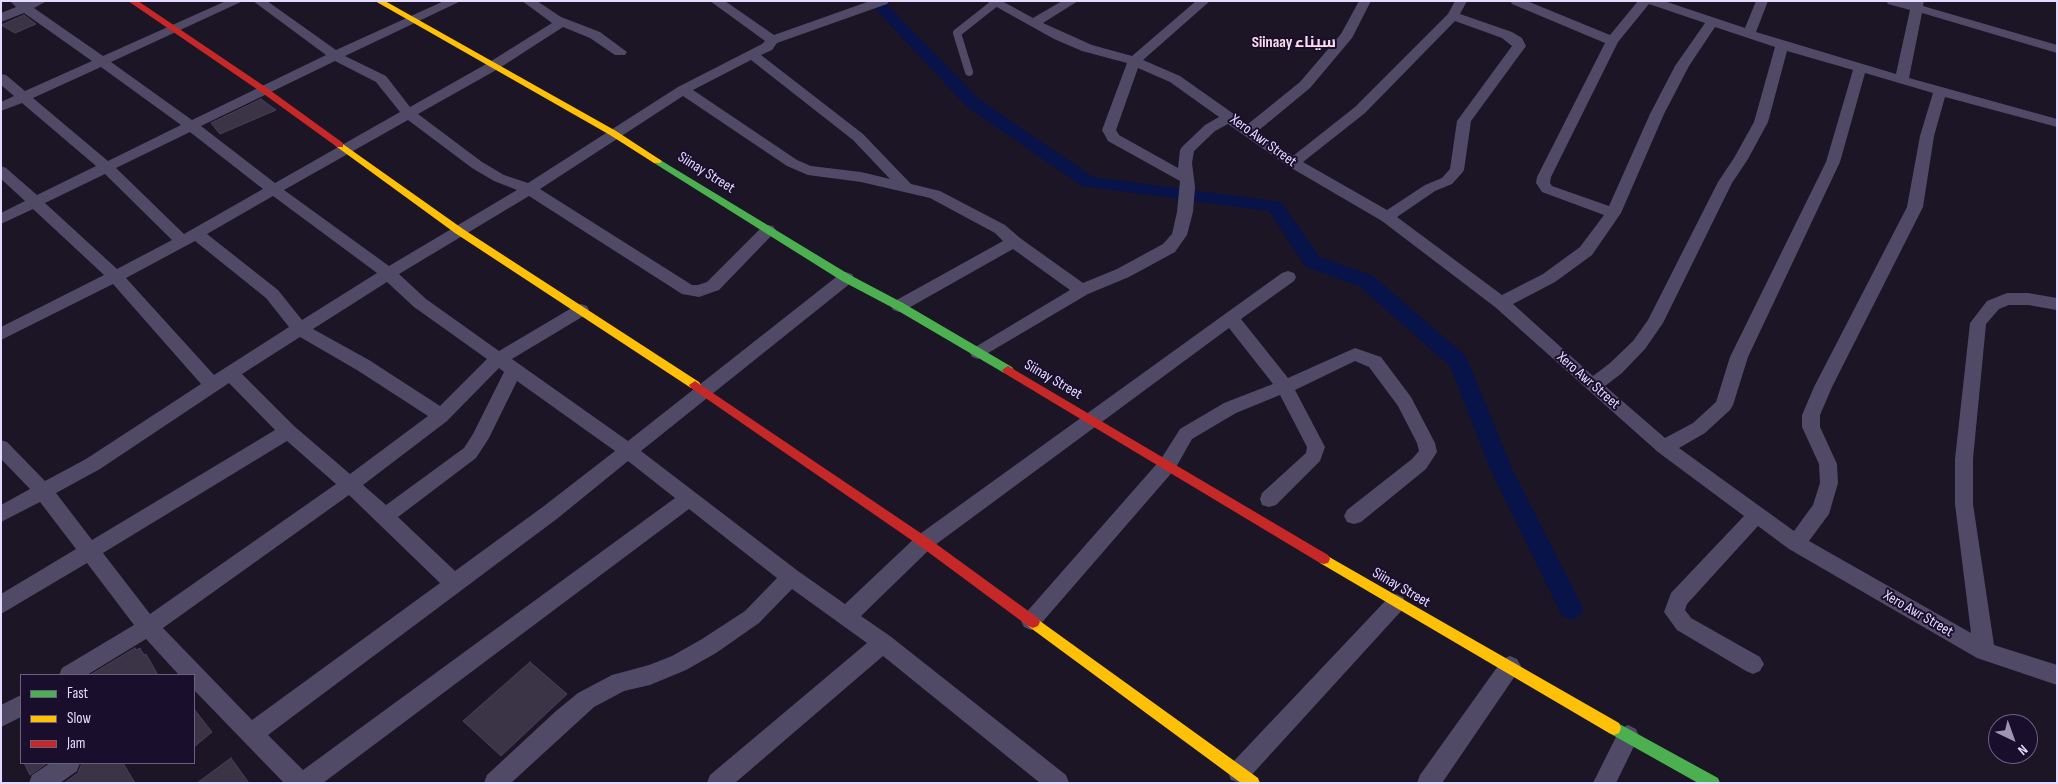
<!DOCTYPE html>
<meta charset="utf-8">
<style>
body{margin:0}
#map{position:relative;width:2058px;height:784px;overflow:hidden;background:#1b1526;font-family:"Sofia Sans Condensed",sans-serif}
canvas{display:block}
.frame{position:absolute;inset:0;border:2px solid #e5daff;pointer-events:none}
.legend{position:absolute;left:20px;top:674px;width:175px;height:90px;box-sizing:border-box;background:#190f2c;border:1px solid #6b6080;margin:0;padding:6px 9px;list-style:none;font-size:15px;color:#e5daff}
.legend li{display:flex;align-items:center;gap:10px;height:25px}
.legend b{width:25px;border:1px solid #6b6080}
.north{position:absolute;left:1988px;top:714px;width:50px;height:50px;box-sizing:border-box;background:#190f2c;border:1px solid #6b6080;border-radius:50%;rotate:138deg;font-size:14px;font-weight:700;line-height:20px;text-align:center;color:#e5daff}
.north::after{content:'';display:block;margin:auto;width:18px;height:22px;background:#9e95b3;clip-path:polygon(50% 0,100% 100%,50% 72%,0 100%)}
</style>
<div id="map">
<canvas width="2058" height="784"></canvas>
<div class="frame"></div>
<ul class="legend">
<li><b style="height:6px;background:#4caf50"></b>Fast</li>
<li><b style="height:6px;background:#ffc107"></b>Slow</li>
<li><b style="height:6px;background:#c62828"></b>Jam</li>
</ul>
<div class="north">N</div>
</div>
<script>
const ctx = document.querySelector('canvas').getContext('2d');
ctx.lineJoin = 'round';
const shape = rows => new Path2D(rows.map(r => 'M' + r).join(''));
function fill(path, color) { ctx.fillStyle = color; ctx.fill(path, 'evenodd'); }
function strokePath(path, color, width, dash) { ctx.strokeStyle = color; ctx.lineWidth = width; ctx.lineCap = dash ? 'butt' : 'round'; ctx.setLineDash(dash || []); ctx.stroke(path); }
function label(font, color, halo, rows, align = 'center') {
  ctx.font = font + ' "Sofia Sans Condensed",Cairo,sans-serif'; ctx.lineWidth = 4; ctx.setLineDash([]); ctx.textBaseline = 'middle'; ctx.strokeStyle = halo; ctx.fillStyle = color; for (const [text, x, y, turn = 0] of rows) {
    ctx.save(); ctx.translate(x, y); ctx.rotate((+turn || 0) * Math.PI / 180); ctx.textAlign = isNaN(turn) ? turn : align; if (halo) ctx.strokeText(text, 0, 0); ctx.fillText(text, 0, 0); ctx.restore();
  }
}
fill(shape([
 [868,1,884,1,979,99,1093,177,1281,202,1320,257,1373,276,1466,356,1513,471,1583,608,1580,616,1571,619,1562,616,1491,471,1450,366,1359,286,1306,267,1269,211,1082,186,967,107,868,1]
]), '#08134a');
const building = shape([
 [24,15,36,24,15,33,1,25,24,15],
 [261,99,276,110,220,134,211,123,261,99],
 [135,648,136,650,140,648,144,655,146,654,158,675,90,675,135,648],
 [530,662,567,694,501,756,463,721,530,662],
 [194,709,212,732,194,747,194,709],
 [231,758,249,783,197,783,220,766,231,758],
 [24,763,47,763,30,775,24,763],
 [82,763,123,763,135,783,64,783,78,773,82,763]
]);
fill(building, '#3b3447');
strokePath(building, '#494059', 1);
strokePath(shape([
 [969,72,957,33,995,3]
]), '#514a67', 8);
fill(shape([
 [10,1,47,1,34,8,103,56,226,1,243,1,111,62,192,120,326,55,253,1,267,1,336,50,444,1,461,1,345,56,386,76,410,107,488,63,552,23,522,1,537,1,561,17,600,32,627,52,625,55,615,55,590,38,563,27,498,69,418,114,482,162,504,175,528,183,678,87,762,44,765,41,710,1,725,1,774,35,870,1,889,1,887,4,777,43,772,50,761,55,863,134,911,184,940,191,1005,225,1020,238,1083,283,1117,269,1163,244,1172,234,1177,212,1180,181,1108,141,1102,130,1127,63,1082,51,1054,39,986,1,1002,1,1033,18,1062,1,1078,1,1043,23,1092,45,1132,56,1196,1,1210,1,1143,60,1180,76,1248,124,1300,82,1341,34,1359,1,1371,1,1352,38,1310,88,1258,131,1293,156,1355,107,1448,14,1455,1,1467,1,1460,14,1512,32,1522,38,1526,46,1471,121,1464,170,1462,173,1452,184,1435,191,1397,217,1502,295,1543,274,1580,247,1604,215,1542,192,1536,183,1537,177,1605,43,1512,4,1510,1,1527,1,1610,35,1638,1,1664,1,1745,28,1756,1,1768,1,1756,32,1896,74,1910,10,1888,4,1886,1,1924,1,1923,6,2057,45,2057,53,1922,13,1909,78,2057,119,2057,127,1945,97,1934,136,1923,207,1832,387,1820,415,1820,427,1837,464,1838,483,1829,514,1809,541,1971,633,1955,504,1955,459,1970,323,1987,301,2007,293,2028,293,2057,298,2057,310,2028,305,2009,305,1999,309,1986,324,1973,459,1973,504,1994,645,2057,665,2057,685,1977,658,1789,549,1758,526,1687,604,1685,610,1691,618,1760,657,1764,664,1760,671,1753,674,1746,671,1677,630,1664,612,1671,593,1744,516,1658,452,1495,307,1382,221,1288,166,1228,124,1215,131,1194,151,1192,163,1195,187,1193,212,1187,235,1175,252,1129,277,1088,294,978,359,972,357,970,353,972,349,1070,290,1013,249,905,310,899,312,893,310,891,306,893,302,1003,241,995,233,930,198,861,182,808,175,787,166,683,96,540,189,692,285,698,285,707,282,763,226,768,225,773,226,776,230,773,234,719,290,699,297,682,294,529,196,399,274,426,299,499,351,575,306,581,304,587,306,589,310,587,314,512,359,628,441,840,274,846,272,852,274,854,278,852,282,641,451,798,571,845,604,917,536,1225,314,1282,273,1288,271,1294,273,1296,277,1294,281,1241,319,1288,378,1355,348,1381,357,1411,397,1435,443,1437,452,1426,469,1361,522,1354,524,1347,522,1344,516,1347,510,1412,459,1419,451,1417,443,1398,406,1369,367,1355,361,1295,390,1325,447,1320,461,1276,505,1269,507,1262,505,1260,499,1262,493,1306,453,1307,447,1280,395,1236,413,1192,439,1175,469,1038,627,1031,630,1024,627,1021,621,1024,615,1161,459,1180,429,1224,403,1273,384,1229,328,931,548,861,616,890,636,1066,775,1069,783,1040,783,883,656,735,783,707,783,710,775,867,643,792,589,759,623,716,653,686,670,650,685,624,691,594,707,511,783,484,783,487,775,556,711,578,693,612,675,649,665,672,656,702,639,745,611,777,578,689,509,323,783,284,783,194,690,194,675,179,675,146,639,87,675,59,675,62,668,134,625,87,563,1,614,1,594,76,549,40,502,1,522,1,505,30,489,1,459,1,440,7,442,45,481,86,459,201,384,113,284,1,340,1,327,104,275,33,209,1,224,1,213,25,201,1,179,1,166,6,168,37,195,96,166,22,103,1,111,1,102,14,96,1,85,1,74,6,75,25,91,92,61,24,13,1,22,1,13,16,7,10,1],
 [1649,4,1705,23,1675,66,1650,114,1609,206,1552,186,1550,183,1551,177,1618,42,1649,4],
 [1455,21,1502,38,1512,46,1457,121,1450,169,1442,178,1425,185,1387,210,1303,162,1365,113,1455,21],
 [1715,27,1775,47,1754,122,1734,158,1718,182,1648,320,1633,341,1610,363,1593,376,1513,304,1555,282,1592,255,1621,213,1664,114,1689,66,1715,27],
 [1787,51,1853,70,1826,162,1730,357,1716,402,1693,423,1665,438,1605,386,1622,373,1645,349,1663,323,1732,183,1748,159,1768,122,1787,51],
 [751,60,853,140,890,179,861,172,811,166,797,160,693,90,751,60],
 [335,61,376,82,400,112,275,183,201,126,335,61],
 [101,67,181,125,108,161,33,98,101,67],
 [1138,68,1170,82,1219,117,1205,125,1182,147,1180,150,1178,168,1119,135,1116,130,1138,68],
 [1865,73,1933,93,1920,136,1907,207,1814,387,1802,415,1802,427,1819,464,1820,483,1813,505,1794,531,1679,448,1705,433,1730,410,1733,405,1748,357,1840,162,1865,73],
 [408,120,472,168,494,181,517,190,389,266,284,190,408,120],
 [190,132,263,189,184,234,116,168,190,132],
 [105,174,172,240,117,269,45,203,105,174],
 [273,196,377,273,302,320,278,290,207,234,273,196],
 [195,241,266,298,289,327,214,375,126,278,195,241],
 [387,282,414,307,487,359,440,406,369,360,313,329,387,282],
 [300,337,357,370,428,416,350,474,294,426,242,374,300,337],
 [499,368,504,372,473,434,464,448,386,505,363,485,447,421,499,368],
 [517,381,615,451,544,506,455,571,398,517,476,458,489,438,517,381],
 [229,383,275,430,92,540,56,493,100,469,229,383],
 [287,441,336,484,150,614,103,553,287,441],
 [628,461,675,498,303,770,268,735,558,518,628,461],
 [349,495,440,583,252,720,163,628,349,495],
 [1396,594,1403,597,1406,603,1403,609,1247,780,1240,783,1231,780,1228,772,1231,764,1389,597,1396,594],
 [1510,656,1517,659,1521,666,1517,673,1442,783,1417,783,1420,775,1503,659,1510,656],
 [21,695,21,717,1,727,1,705,21,695],
 [1628,725,1636,729,1639,736,1616,783,1593,783,1620,729,1628,725],
 [50,763,80,763,77,771,60,783,29,783,32,775,50,763]
]), '#514a67');
fill(shape([
 [657,158,850,275,903,303,1012,367,1014,370,1012,373,1004,373,895,309,842,281,654,163,652,161,657,158],
 [1614,721,1718,778,1720,783,1698,783,1609,733,1607,728,1609,723,1614,721]
]), '#4caf50');
fill(shape([
 [375,1,385,1,616,131,662,161,660,163,654,163,610,135,375,1],
 [340,142,463,229,699,382,701,385,699,388,691,388,455,233,337,147,335,145,340,142],
 [1324,554,1619,723,1621,728,1619,733,1614,735,1609,733,1320,563,1318,559,1320,555,1324,554],
 [1033,616,1258,778,1260,783,1241,783,1028,626,1026,622,1028,618,1033,616]
]), '#ffc107');
fill(shape([
 [128,1,138,1,267,88,343,143,343,147,337,147,261,92,128,1],
 [1008,366,1328,555,1330,559,1328,563,1324,564,1320,563,1004,373,1002,370,1008,366],
 [695,381,928,538,1038,618,1040,622,1038,626,1033,628,1028,626,920,546,691,388,689,385,695,381]
]), '#c62828');
label('15px', '#e5daff', '#190f2c', [
 ["Xero Awr Street",1263,141,36],
 ["Siinay Street",706,173,32],
 ["Siinay Street",1053,380,30],
 ["Xero Awr Street",1588,381,41],
 ["Siinay Street",1401,588,30],
 ["Xero Awr Street",1918,614,30]
]);
label('bold 16px', '#ffdcec', '#190f2c', [
 ["Siinaay سيناء",1294,43]
]);
</script>
